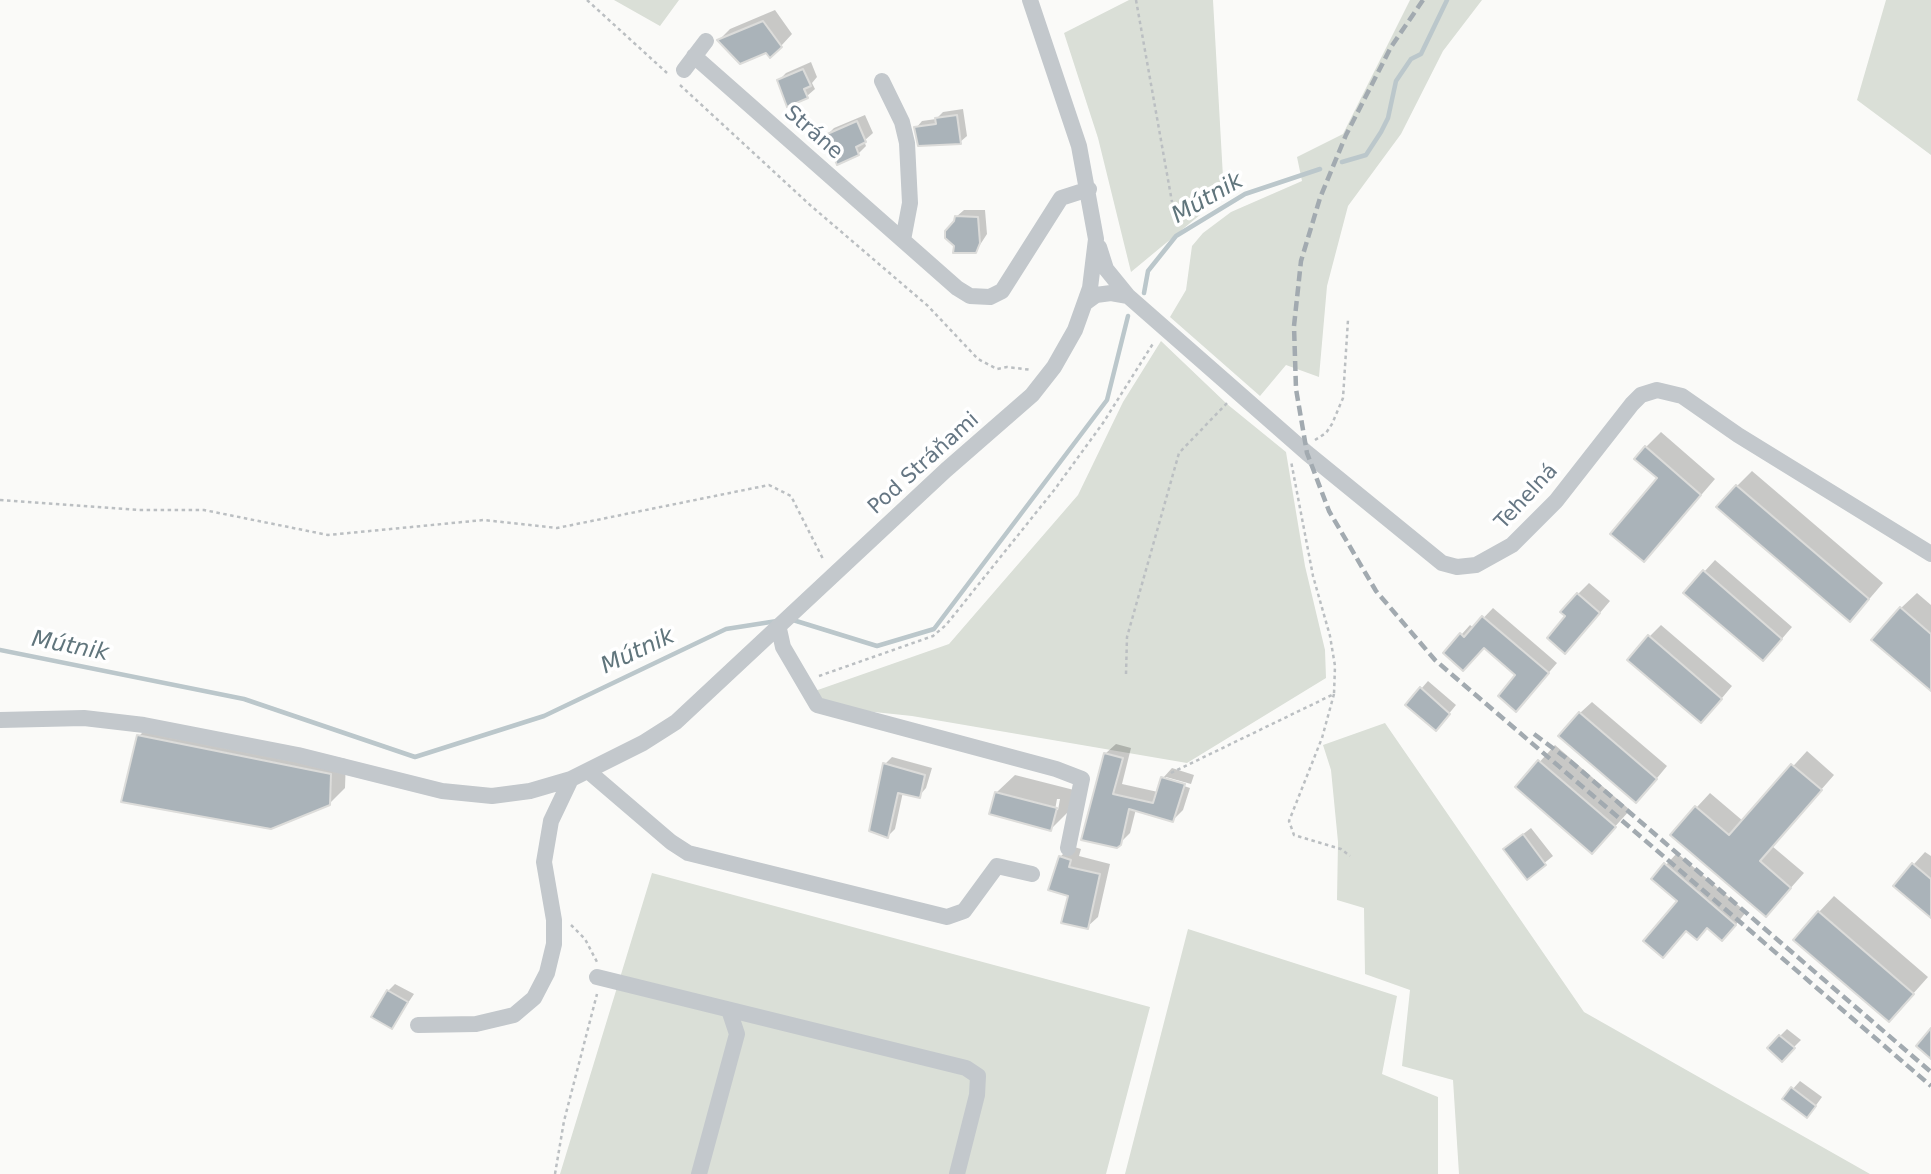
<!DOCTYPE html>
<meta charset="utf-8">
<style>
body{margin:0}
canvas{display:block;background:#fafaf8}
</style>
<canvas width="1931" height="1174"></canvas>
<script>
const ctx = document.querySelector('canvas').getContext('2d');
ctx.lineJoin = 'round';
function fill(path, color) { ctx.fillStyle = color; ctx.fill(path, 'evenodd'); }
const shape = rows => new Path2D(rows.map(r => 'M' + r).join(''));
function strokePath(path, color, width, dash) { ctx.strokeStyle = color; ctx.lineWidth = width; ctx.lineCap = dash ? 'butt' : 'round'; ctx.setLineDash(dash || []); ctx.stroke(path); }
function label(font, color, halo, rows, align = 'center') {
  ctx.font = font + ' "DejaVu Sans",sans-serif'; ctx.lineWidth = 7; ctx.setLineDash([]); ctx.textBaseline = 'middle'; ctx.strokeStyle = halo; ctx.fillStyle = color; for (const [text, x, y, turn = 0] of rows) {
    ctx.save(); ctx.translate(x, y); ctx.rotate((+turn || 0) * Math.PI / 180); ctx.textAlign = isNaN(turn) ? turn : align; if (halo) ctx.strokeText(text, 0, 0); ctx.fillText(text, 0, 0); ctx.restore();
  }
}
fill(shape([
 [614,0,679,0,660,26],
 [1129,0,1213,0,1224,195,1131,272,1098,138,1064,33],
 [1410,0,1482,0,1443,51,1401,134,1348,206,1327,286,1319,377,1286,365,1260,396,1170,317,1186,290,1192,246,1203,233,1231,212,1302,181,1297,157,1343,134],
 [1886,0,1931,0,1931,155,1857,100],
 [1161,341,1227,404,1286,452,1305,566,1325,650,1326,678,1187,763,912,716,827,707,812,692,949,644,1078,495,1123,402],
 [1385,723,1584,1012,1870,1174,1459,1174,1453,1080,1402,1066,1410,990,1365,974,1364,908,1337,900,1338,842,1331,770,1323,745],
 [652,873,1150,1007,1106,1174,560,1174],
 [1188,929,1397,996,1382,1074,1438,1097,1438,1174,1125,1174]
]), '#dadfd7');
fill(shape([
 [775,10,792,34,781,46,766,51,719,40,730,29],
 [811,62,817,77,812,83,815,89,807,96,779,80,786,73],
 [963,109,967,136,960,142,916,128,922,121,936,119,943,112],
 [865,115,873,133,864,141,866,146,858,154,827,135,834,128],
 [964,210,985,210,987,234,976,251,955,246,956,217],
 [1661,432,1715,479,1658,545,1659,478,1646,447],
 [1752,471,1883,583,1865,604,1737,486],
 [1715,560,1792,627,1774,648,1704,572],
 [1589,583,1610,601,1577,640,1567,616,1578,594],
 [1917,593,1931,605,1931,689,1901,608],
 [1493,608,1557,663,1525,700,1518,675,1484,646,1445,653,1470,625,1474,628],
 [1661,625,1732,686,1712,710,1649,637],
 [1428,681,1456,705,1443,721,1421,689],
 [1592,702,1667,766,1648,789,1580,713],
 [155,720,346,759,345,788,329,804,139,736],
 [1116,744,1131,748,1122,784,1158,792,1163,778,1172,768,1194,775,1191,784,1166,777,1166,780,1190,788,1183,810,1173,820,1136,809,1130,833,1120,843,1084,838,1106,753],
 [1555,745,1630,810,1592,852,1517,787],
 [1807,751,1834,775,1772,846,1804,873,1780,900,1672,834,1710,793,1743,821],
 [892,757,932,768,926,788,919,796,903,792,895,829,888,836,885,764],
 [1015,775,1074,790,1069,811,1051,829,997,792],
 [1057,799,1060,799,1058,810,1055,810],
 [1531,828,1553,856,1527,877,1513,842],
 [1071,846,1081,849,1079,856,1110,864,1098,917,1087,927,1070,895,1060,857],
 [1925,852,1931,856,1931,908,1895,885],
 [1677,853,1746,912,1734,927,1679,901,1653,879],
 [1834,896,1928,977,1904,1004,1819,912],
 [395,984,414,994,392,1027,388,991],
 [1787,1029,1801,1040,1782,1059,1780,1036],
 [1800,1081,1822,1097,1814,1108,1784,1099]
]), '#0003');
strokePath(shape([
 [1342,162,1366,155,1381,132,1388,118,1396,81,1411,59,1421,54,1447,0],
 [1144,293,1148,271,1176,236,1245,194,1320,169],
 [793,620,877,646,934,629,1107,400,1128,316],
 [0,650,244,699,415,757,544,716,726,629,777,621]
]), '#bbc7cb', 4.5);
const building = shape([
 [763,21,782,47,770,58,766,53,740,64,717,40,763,21],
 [803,69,811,86,804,89,808,98,787,107,777,80,803,69],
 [957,115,961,144,918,146,914,127,936,124,935,118,957,115],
 [857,121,866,142,856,147,859,155,837,165,825,135,857,121],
 [955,216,978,217,980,243,976,253,953,253,954,246,945,238,945,231,954,221,955,216],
 [1645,446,1701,495,1644,562,1610,534,1657,478,1634,459,1645,446],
 [1736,485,1869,599,1850,622,1716,507,1736,485],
 [1703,570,1782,639,1763,661,1683,593,1703,570],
 [1577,593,1600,613,1565,654,1547,638,1565,616,1560,612,1577,593],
 [1900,607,1931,634,1931,691,1871,640,1900,607],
 [1482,616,1549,673,1516,712,1498,696,1515,675,1484,648,1463,671,1443,653,1460,633,1464,637,1482,616],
 [1648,635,1722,699,1701,723,1627,660,1648,635],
 [1420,687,1450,714,1436,731,1405,705,1420,687],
 [1579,712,1657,779,1636,803,1558,736,1579,712],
 [137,735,331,774,330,805,271,829,121,802,137,735],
 [1104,753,1123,758,1113,794,1153,803,1161,777,1185,784,1173,822,1129,809,1121,845,1117,848,1081,840,1104,753],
 [1538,760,1616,827,1592,854,1515,787,1538,760],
 [883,763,925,775,920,798,898,793,888,838,869,831,883,763],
 [1791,764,1822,790,1760,861,1791,888,1766,917,1670,835,1695,806,1729,835,1791,764],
 [995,792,1057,808,1051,831,989,814,995,792],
 [1523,834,1546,865,1527,880,1503,849,1523,834],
 [1059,856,1071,860,1069,867,1100,874,1088,929,1061,923,1068,896,1048,890,1059,856],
 [1664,863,1736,925,1722,941,1707,928,1697,940,1686,931,1663,958,1643,941,1677,901,1651,879,1664,863],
 [1912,863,1931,879,1931,918,1893,886,1912,863],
 [1818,911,1914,994,1889,1022,1793,940,1818,911],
 [387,990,408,1002,392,1029,371,1017,387,990],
 [1931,1028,1931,1059,1916,1046,1931,1028],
 [1779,1035,1795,1048,1782,1062,1767,1048,1779,1035],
 [1791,1087,1816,1106,1807,1118,1782,1099,1791,1087]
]);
fill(building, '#aab3b9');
strokePath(building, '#dcdcda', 2);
strokePath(shape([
 [587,0,667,73],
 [1136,0,1172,202],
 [680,85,810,205,928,306,978,359,997,369,1007,367,1032,370],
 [1315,440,1326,433,1332,424,1343,398,1348,320],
 [0,500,138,510,204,510,328,535,484,520,557,528,769,485,791,496,824,561],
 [1126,674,1127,637,1179,453,1228,402],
 [819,676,933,636,946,625,1055,489,1103,423,1154,342],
 [1334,694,1322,738,1289,821,1294,835,1341,849,1350,856],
 [1171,773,1334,694,1335,666,1330,636,1313,576,1291,461],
 [571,925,585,939,597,962],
 [555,1174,564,1121,597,994]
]), '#bbbfc2', 2.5, [3.5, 3.5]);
strokePath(shape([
 [694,56,957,288,970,296,990,297,1002,291,1061,198,1089,189],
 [684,70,706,41],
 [882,81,902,122,907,143,910,203,903,240],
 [1099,247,1106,269,1128,296,1307,453,1442,563,1457,567,1476,565,1512,545,1556,501,1632,404,1641,395,1657,390,1682,396,1738,435,1931,554],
 [1085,303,1096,295,1111,293,1128,296],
 [779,629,783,647,817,705,1056,769,1082,779,1068,848],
 [0,720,84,718,144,725,298,755,442,791,492,796,530,791,571,779,643,743,676,722,946,470,1032,395,1054,367,1075,330,1090,288,1096,239,1079,146,1030,0],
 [588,771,671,842,688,853,947,917,964,911,997,866,1032,874],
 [597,977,966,1068,978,1076,977,1095,957,1174],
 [418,1025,476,1024,514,1015,534,998,547,973,554,944,554,920,544,862,551,821,571,779],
 [699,1174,737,1034,729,1010]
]), '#c3c8cc', 16);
strokePath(shape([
 [1423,0,1391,47,1346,135,1320,198,1301,261,1294,326,1296,389,1307,453,1329,511,1376,591,1435,660,1931,1086],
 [1534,734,1570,761,1931,1072]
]), '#a2aab0', 4.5, [10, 5]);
label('21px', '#657683', '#fff', [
 ["Stráne",813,133,41],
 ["Pod Stráňami",924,464,-42],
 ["Tehelná",1527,497,-47]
]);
label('italic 23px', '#60757c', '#fff', [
 ["Mútnik",1208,199,-30],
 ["Mútnik",70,647,11],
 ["Mútnik",638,652,-25]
]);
</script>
